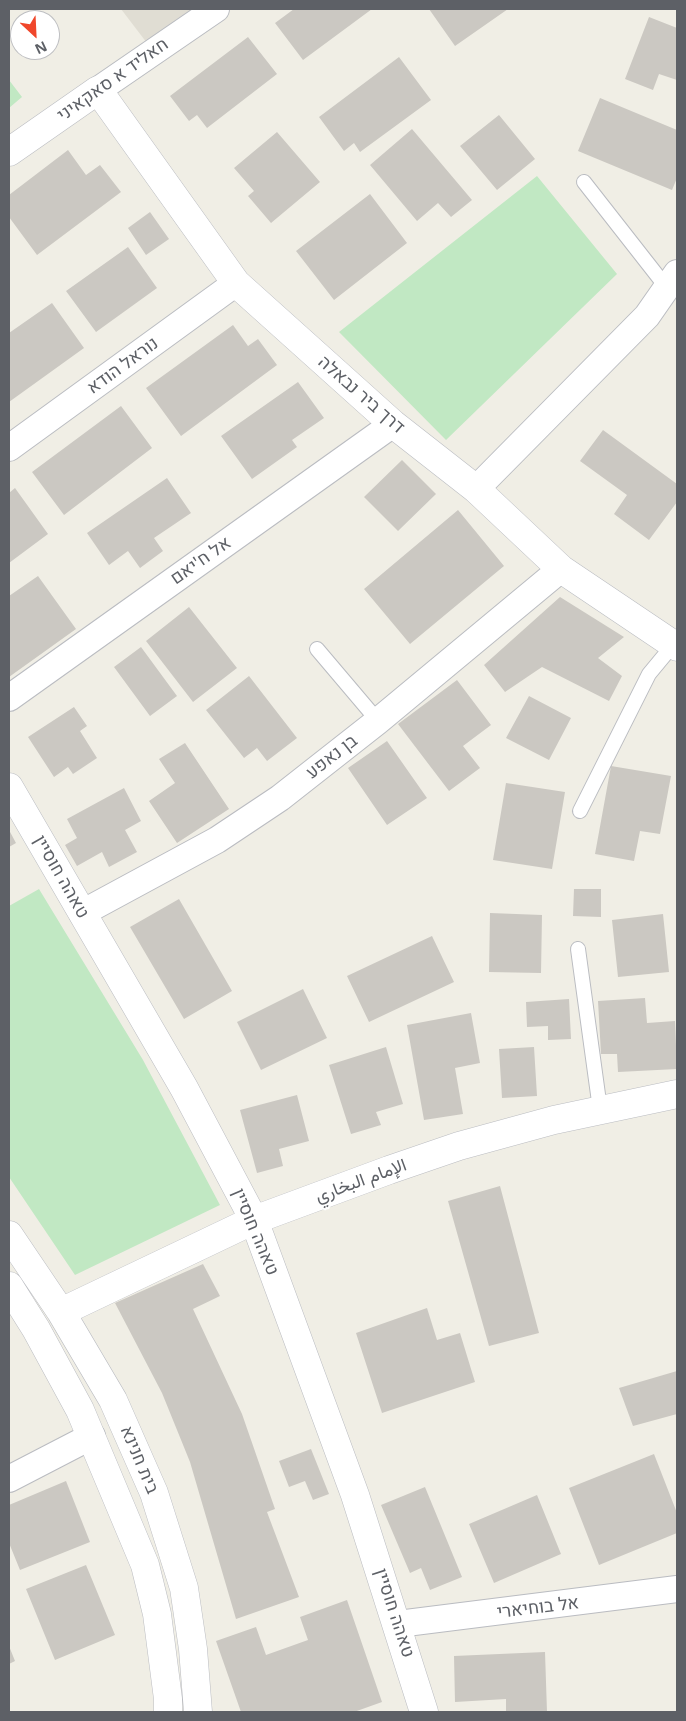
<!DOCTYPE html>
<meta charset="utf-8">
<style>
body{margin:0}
#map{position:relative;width:686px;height:1721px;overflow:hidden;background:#f0eee5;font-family:"Noto Sans",sans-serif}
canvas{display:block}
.frame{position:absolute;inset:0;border:10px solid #5d6066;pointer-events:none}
.north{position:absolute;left:10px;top:10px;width:50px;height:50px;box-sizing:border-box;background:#fff;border:1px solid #bebfc2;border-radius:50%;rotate:155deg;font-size:14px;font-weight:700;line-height:20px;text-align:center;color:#5d6066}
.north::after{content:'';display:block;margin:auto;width:18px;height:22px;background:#f0472b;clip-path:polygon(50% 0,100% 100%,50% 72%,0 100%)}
</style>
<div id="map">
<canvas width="686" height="1721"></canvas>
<div class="frame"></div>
<div class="north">N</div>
</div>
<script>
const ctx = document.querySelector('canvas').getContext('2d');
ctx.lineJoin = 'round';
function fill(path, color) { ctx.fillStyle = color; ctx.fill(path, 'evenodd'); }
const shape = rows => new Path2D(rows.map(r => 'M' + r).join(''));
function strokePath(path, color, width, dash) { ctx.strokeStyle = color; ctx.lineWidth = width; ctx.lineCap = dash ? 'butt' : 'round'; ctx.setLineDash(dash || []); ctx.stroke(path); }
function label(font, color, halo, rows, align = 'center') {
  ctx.font = font + ' "Noto Sans",Vazirmatn,Heebo,sans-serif'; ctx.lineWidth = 4; ctx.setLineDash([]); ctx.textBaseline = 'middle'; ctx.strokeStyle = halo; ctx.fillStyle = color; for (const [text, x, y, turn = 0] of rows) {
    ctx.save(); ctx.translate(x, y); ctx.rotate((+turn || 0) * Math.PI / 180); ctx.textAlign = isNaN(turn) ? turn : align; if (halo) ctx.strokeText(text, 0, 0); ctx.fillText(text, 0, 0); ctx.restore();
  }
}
fill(shape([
 [121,9,203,9,150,47]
]), '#e0ddd3');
fill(shape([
 [9,80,22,97,9,108],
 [537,176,617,274,446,440,339,332],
 [39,889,143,1060,220,1205,75,1275,9,1177,9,906]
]), '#c1e8c3');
fill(shape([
 [294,9,372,9,303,60,275,23],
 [429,9,508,9,455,46],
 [649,17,677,28,677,80,659,74,653,90,625,79],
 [248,37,277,74,207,128,197,115,189,121,170,96],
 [399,57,431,100,360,152,354,143,344,151,319,117],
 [600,98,677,130,677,178,672,190,578,151],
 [499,115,535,159,497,190,460,146],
 [412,129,472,200,451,217,438,203,417,221,370,165],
 [277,132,320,182,271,223,248,196,254,191,234,168],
 [68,150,86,175,100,165,121,192,37,255,9,217,9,195],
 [370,194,407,243,334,300,296,251],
 [150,212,169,239,146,255,128,228],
 [128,247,157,288,96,332,66,291],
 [52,303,84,348,9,402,9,333],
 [233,325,248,346,258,339,277,365,181,436,146,388],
 [298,382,324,418,292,440,297,447,252,479,221,436],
 [121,406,152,448,64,515,32,472],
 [603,430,677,484,677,502,649,540,614,514,627,495,580,461],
 [402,460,436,494,398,531,364,497],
 [167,478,191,513,154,538,163,551,140,568,128,551,109,565,87,533],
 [15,488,48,534,9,563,9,493],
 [458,510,504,566,410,644,364,589],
 [38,576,76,629,9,677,9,596],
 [560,597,624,637,598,658,622,676,609,701,542,667,505,692,484,665],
 [189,607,237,668,193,702,146,641],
 [141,647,177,696,150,716,114,667],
 [249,676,297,738,267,761,257,748,244,758,206,710],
 [457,680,491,725,463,746,480,768,449,791,398,724],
 [529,696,571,718,549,760,506,738],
 [74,707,87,726,80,731,97,758,73,774,68,767,54,777,28,737],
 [387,741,427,798,387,825,348,768],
 [185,743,229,809,177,843,149,801,175,783,159,759],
 [611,766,671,776,660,834,640,831,634,861,595,854],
 [506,783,565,792,552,869,493,860],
 [124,788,141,821,125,830,137,852,109,867,102,852,77,866,65,845,77,838,67,819],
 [9,830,16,843,9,847],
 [574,889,601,889,601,917,573,916],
 [179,899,232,991,184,1019,130,927],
 [490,913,542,915,541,973,489,972],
 [663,914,669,972,618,977,612,920],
 [432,936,454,982,369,1022,347,976],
 [303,989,327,1038,261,1070,237,1022],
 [645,998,647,1023,675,1021,677,1069,618,1072,617,1054,601,1054,598,1001],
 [569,999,571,1039,548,1040,548,1026,527,1027,526,1002],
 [471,1013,480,1063,455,1068,463,1114,424,1120,407,1025],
 [386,1047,403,1104,376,1112,381,1125,351,1134,329,1065],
 [534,1047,537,1096,502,1098,499,1049],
 [297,1095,309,1141,279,1149,283,1166,257,1173,240,1110],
 [500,1186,539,1333,489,1346,448,1201],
 [203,1264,220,1296,193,1309,242,1414,275,1509,267,1512,299,1597,236,1619,190,1462,162,1393,115,1303],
 [427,1308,437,1340,460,1333,475,1382,382,1413,356,1333],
 [677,1371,677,1414,633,1426,619,1388],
 [311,1449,329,1494,313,1500,305,1481,289,1487,279,1461],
 [654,1454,677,1513,677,1533,599,1565,569,1488],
 [66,1481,90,1542,20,1570,9,1543,9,1505],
 [425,1487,462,1577,430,1590,421,1568,410,1573,381,1505],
 [537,1495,561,1554,494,1583,469,1524],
 [86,1565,115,1635,55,1660,26,1589],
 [347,1600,382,1702,354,1712,241,1712,216,1641,256,1627,266,1655,308,1640,300,1617],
 [9,1646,15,1661,9,1664],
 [545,1652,547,1712,506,1712,506,1699,455,1702,454,1656]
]), '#cbc8c2');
const service = shape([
 [584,182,667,288],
 [317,649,378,721],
 [580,811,649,674,673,645],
 [578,949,600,1109]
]);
const minor = shape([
 [98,90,216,9],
 [9,448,236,283],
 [476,489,647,316,677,273],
 [9,698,393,424],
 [82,913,217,840,280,798,378,721,561,569],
 [9,1479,92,1436],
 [398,1624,677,1589]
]);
const tertiary = shape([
 [9,152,98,90,236,283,393,424,476,489,561,569,677,647],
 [9,787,184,1088,254,1220,355,1495,424,1712],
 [9,1235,61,1312,113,1400,154,1493,184,1588,193,1649,198,1712],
 [9,1286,36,1329,80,1410,145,1565,157,1614,168,1699,168,1712],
 [61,1312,254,1220,389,1170,459,1146,554,1120,677,1094]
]);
strokePath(service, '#babcc1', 16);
strokePath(minor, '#babcc1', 28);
strokePath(tertiary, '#babcc1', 29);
strokePath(service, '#fff', 14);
strokePath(minor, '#fff', 26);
strokePath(tertiary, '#fff', 28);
label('18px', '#5d6066', '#fff', [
 ["חאליד א סאקאיני",113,80,-35],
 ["נוראל הודא",123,366,-36],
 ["דרך ביר נבאלה",361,395,41],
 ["אל ח'יאם",201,561,-35],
 ["בן נאפע",332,757,-38],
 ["טאהה חוסיין",61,877,60],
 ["الإمام البخاري",361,1181,-20],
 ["טאהה חוסיין",255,1232,67],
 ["בית חנינא",139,1460,67],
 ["אל בוחיארי",538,1608,-7],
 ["טאהה חוסיין",394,1613,72]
]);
</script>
